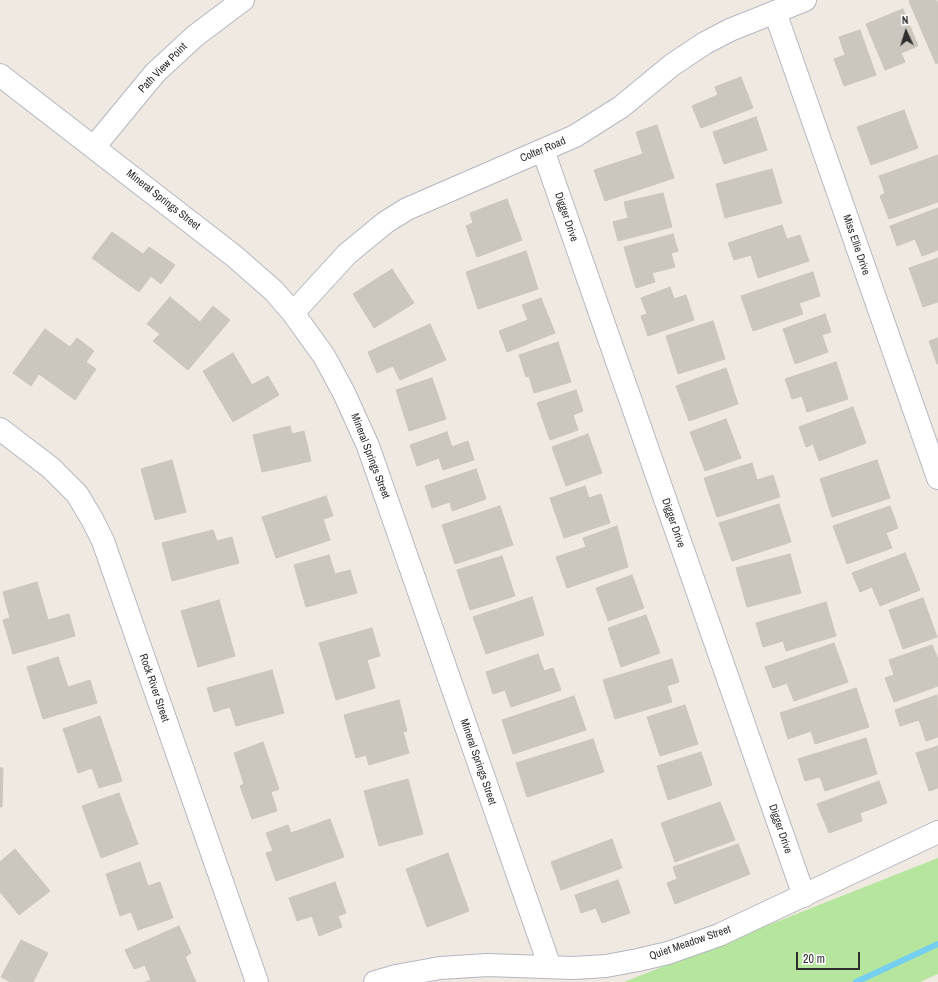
<!DOCTYPE html>
<style>
body{margin:0}
#map{position:relative;width:938px;height:982px;overflow:hidden;background:#efe9e1;font-family:"Archivo Narrow",sans-serif}
canvas{display:block}
.north{position:absolute;left:886px;top:12px;width:40px;height:40px;-webkit-text-stroke:3px #fff;paint-order:stroke;rotate:356deg;font-size:11px;font-weight:700;line-height:16px;text-align:center;color:#2e2e2e}
.north::after{content:'';display:block;margin:auto;width:14px;height:18px;background:#2e2e2e;clip-path:polygon(50% 0,100% 100%,50% 72%,0 100%)}
.scale{position:absolute;left:796px;top:952px;width:64px;height:18px;box-sizing:border-box;border:2px solid #2e2e2e;border-top:0;padding-left:5px;font-size:12px;line-height:14px;white-space:nowrap;color:#2e2e2e;-webkit-text-stroke:3px #fff;paint-order:stroke}
</style>
<div id="map">
<canvas width="938" height="982"></canvas>
<div class="north">N</div>
<div class="scale">20 m</div>
</div>
<script>
const ctx = document.querySelector('canvas').getContext('2d');
ctx.lineJoin = 'round';
function fill(path, color) { ctx.fillStyle = color; ctx.fill(path, 'evenodd'); }
const shape = rows => new Path2D(rows.map(r => 'M' + r).join(''));
function strokePath(path, color, width, dash) { ctx.strokeStyle = color; ctx.lineWidth = width; ctx.lineCap = dash ? 'butt' : 'round'; ctx.setLineDash(dash || []); ctx.stroke(path); }
function label(font, color, halo, rows, align = 'center') {
  ctx.font = font + ' "Archivo Narrow",sans-serif'; ctx.lineWidth = 3.5; ctx.setLineDash([]); ctx.textBaseline = 'middle'; ctx.strokeStyle = halo; ctx.fillStyle = color; for (const [text, x, y, turn = 0] of rows) {
    ctx.save(); ctx.translate(x, y); ctx.rotate((+turn || 0) * Math.PI / 180); ctx.textAlign = isNaN(turn) ? turn : align; if (halo) ctx.strokeText(text, 0, 0); ctx.fillText(text, 0, 0); ctx.restore();
  }
}
fill(shape([
 [938,858,938,974,920,982,624,982]
]), '#b6e59e');
strokePath(shape([
 [856,982,938,944]
]), '#75cff0', 6);
const building = shape([
 [912,0,936,0,938,3,938,63,936,64,909,1,912,0],
 [903,9,918,46,901,53,905,62,885,70,866,24,903,9],
 [860,30,876,75,844,86,834,59,845,55,839,37,860,30],
 [741,77,753,108,701,128,692,106,718,95,715,87,741,77],
 [904,110,918,148,871,165,857,127,904,110],
 [756,117,767,150,724,164,713,132,756,117],
 [657,125,674,178,605,201,594,170,643,154,636,132,657,125],
 [938,155,938,202,889,219,880,196,885,193,879,176,938,155],
 [772,169,782,203,725,218,716,184,772,169],
 [663,193,672,227,618,241,613,222,628,218,624,202,663,193],
 [507,199,522,240,477,257,466,226,473,223,470,213,507,199],
 [938,208,938,250,922,256,915,239,897,246,890,226,938,208],
 [782,225,787,239,800,235,809,261,758,278,751,255,734,260,728,243,782,225],
 [112,232,143,254,149,247,175,265,161,284,151,276,139,292,92,258,112,232],
 [673,234,678,251,671,253,675,267,652,273,655,282,636,288,624,247,673,234],
 [526,251,538,289,478,309,466,272,526,251],
 [938,258,938,302,923,307,909,268,938,258],
 [392,269,414,303,374,328,353,294,392,269],
 [813,272,820,296,799,303,803,314,753,331,741,296,813,272],
 [670,287,674,299,686,295,694,320,648,336,641,316,647,314,641,298,670,287],
 [170,297,200,322,213,306,230,320,188,370,153,341,160,334,147,324,170,297],
 [541,298,555,333,507,352,499,331,528,320,522,305,541,298],
 [825,314,831,332,822,335,828,352,795,364,783,329,825,314],
 [713,321,725,359,678,374,666,336,713,321],
 [430,324,446,360,400,380,393,366,377,373,368,352,430,324],
 [45,329,70,347,77,338,94,351,86,362,96,369,75,400,39,374,31,386,13,373,45,329],
 [938,338,938,364,937,364,929,341,938,338],
 [558,342,571,382,534,393,529,376,526,377,519,355,558,342],
 [233,353,252,385,268,376,279,395,233,422,203,371,233,353],
 [836,362,848,399,807,412,802,396,792,399,785,379,836,362],
 [726,368,738,404,689,421,676,386,726,368],
 [432,378,446,419,409,431,396,390,432,378],
 [576,390,583,411,573,415,578,430,550,440,537,403,576,390],
 [853,407,866,443,819,461,813,444,806,447,799,427,853,407],
 [726,419,741,458,705,471,690,432,726,419],
 [290,426,292,434,304,431,311,461,262,472,253,435,290,426],
 [447,432,452,447,468,441,474,460,443,470,439,458,417,466,410,445,447,432],
 [588,434,602,473,566,486,552,447,588,434],
 [172,460,186,512,155,520,141,469,172,460],
 [877,460,890,498,832,517,820,479,877,460],
 [752,463,757,480,773,475,780,497,717,517,704,478,752,463],
 [476,469,486,499,452,511,450,502,432,508,425,486,476,469],
 [585,486,589,498,601,494,610,523,564,538,550,498,585,486],
 [326,496,333,516,323,519,330,540,276,558,262,517,326,496],
 [779,504,791,542,732,561,719,523,779,504],
 [500,506,513,545,455,564,442,525,500,506],
 [890,506,898,528,886,533,892,548,847,564,833,526,890,506],
 [617,526,628,567,567,588,556,557,586,547,583,538,617,526],
 [213,530,217,541,232,537,239,563,172,581,162,543,213,530],
 [905,553,920,590,880,606,872,587,860,592,852,573,905,553],
 [790,554,801,593,747,607,736,568,790,554],
 [329,555,335,574,350,570,357,593,306,607,294,565,329,555],
 [502,556,515,596,470,610,457,570,502,556],
 [632,575,644,608,608,621,596,588,632,575],
 [37,582,48,620,69,614,75,636,13,654,3,620,10,618,3,592,37,582],
 [532,597,544,635,486,654,473,617,532,597],
 [923,598,937,637,903,649,889,610,923,598],
 [219,600,235,656,198,667,181,611,219,600],
 [826,602,836,636,786,651,783,641,763,647,756,623,826,602],
 [646,615,660,653,621,667,608,628,646,615],
 [372,628,380,656,367,660,375,688,336,700,319,643,372,628],
 [834,643,848,682,794,701,787,683,773,688,765,667,834,643],
 [932,645,938,659,938,686,894,702,885,678,894,675,889,660,932,645],
 [538,654,544,671,553,668,561,690,511,707,505,690,493,694,486,672,538,654],
 [58,657,68,687,90,680,97,703,43,719,27,667,58,657],
 [672,659,679,682,667,686,672,702,615,719,603,680,672,659],
 [272,670,284,713,236,726,230,707,214,712,207,688,272,670],
 [856,688,869,727,815,744,811,731,788,739,780,713,856,688],
 [937,695,938,737,926,741,919,720,900,726,895,710,937,695],
 [574,696,586,730,513,754,502,720,574,696],
 [399,700,407,731,403,732,409,753,369,765,366,755,356,758,344,715,399,700],
 [685,705,698,744,660,756,647,717,685,705],
 [100,716,122,781,99,788,92,768,78,773,63,729,100,716],
 [866,738,877,774,825,791,820,777,805,781,798,759,866,738],
 [593,739,604,772,527,797,516,763,593,739],
 [263,742,279,789,271,792,277,811,252,819,240,786,244,784,234,753,263,742],
 [938,746,938,788,929,791,916,753,938,746],
 [701,752,712,785,668,800,657,766,701,752],
 [0,768,3,768,2,807,0,807,0,768],
 [408,779,423,834,379,846,364,791,408,779],
 [879,781,887,803,860,813,862,821,829,833,817,804,879,781],
 [119,793,138,844,101,858,82,806,119,793],
 [720,802,735,840,675,862,661,823,720,802],
 [330,819,344,857,276,881,266,853,273,851,266,833,288,825,291,833,330,819],
 [612,839,622,868,561,890,551,862,612,839],
 [738,844,750,874,675,904,667,883,677,879,673,867,738,844],
 [15,849,50,891,19,915,0,892,0,862,15,849],
 [448,853,469,911,427,927,406,869,448,853],
 [140,862,148,886,160,882,173,918,138,930,131,912,120,916,106,874,140,862],
 [618,880,630,913,602,923,596,908,581,913,575,895,618,880],
 [335,882,346,913,338,916,342,927,319,936,312,916,297,921,289,898,335,882],
 [179,926,191,953,185,957,196,982,145,982,151,980,145,965,134,969,125,950,179,926],
 [21,940,48,953,33,982,11,982,1,977,21,940]
]);
fill(building, '#cbc7bf');
strokePath(building, '#cbc5ba', 1);
const minor = shape([
 [775,12,938,478],
 [0,75,234,256,274,291,293,313,324,356,344,393,368,446,550,967],
 [94,147,155,73,195,36,243,0],
 [543,150,804,896],
 [293,313,347,254,386,222,407,209,575,136,621,107,672,65,705,43,730,30,805,0],
 [0,429,51,468,77,494,92,519,103,541,257,982],
 [375,982,396,976,440,968,487,965,574,968,606,966,638,960,668,953,719,935,938,832]
]);
strokePath(minor, '#b4b7c1', 24);
strokePath(minor, '#fff', 22);
label('11px', '#2e2e2e', '#fff', [
 ["Path View Point",163,68,-46],
 ["Colter Road",543,150,-23],
 ["Mineral Springs Street",163,200,38],
 ["Digger Drive",566,217,71],
 ["Miss Ellie Drive",856,245,71],
 ["Mineral Springs Street",370,456,69],
 ["Digger Drive",673,523,71],
 ["Rock River Street",154,688,71],
 ["Mineral Springs Street",478,762,71],
 ["Digger Drive",780,829,71],
 ["Quiet Meadow Street",690,943,-19]
]);
</script>
